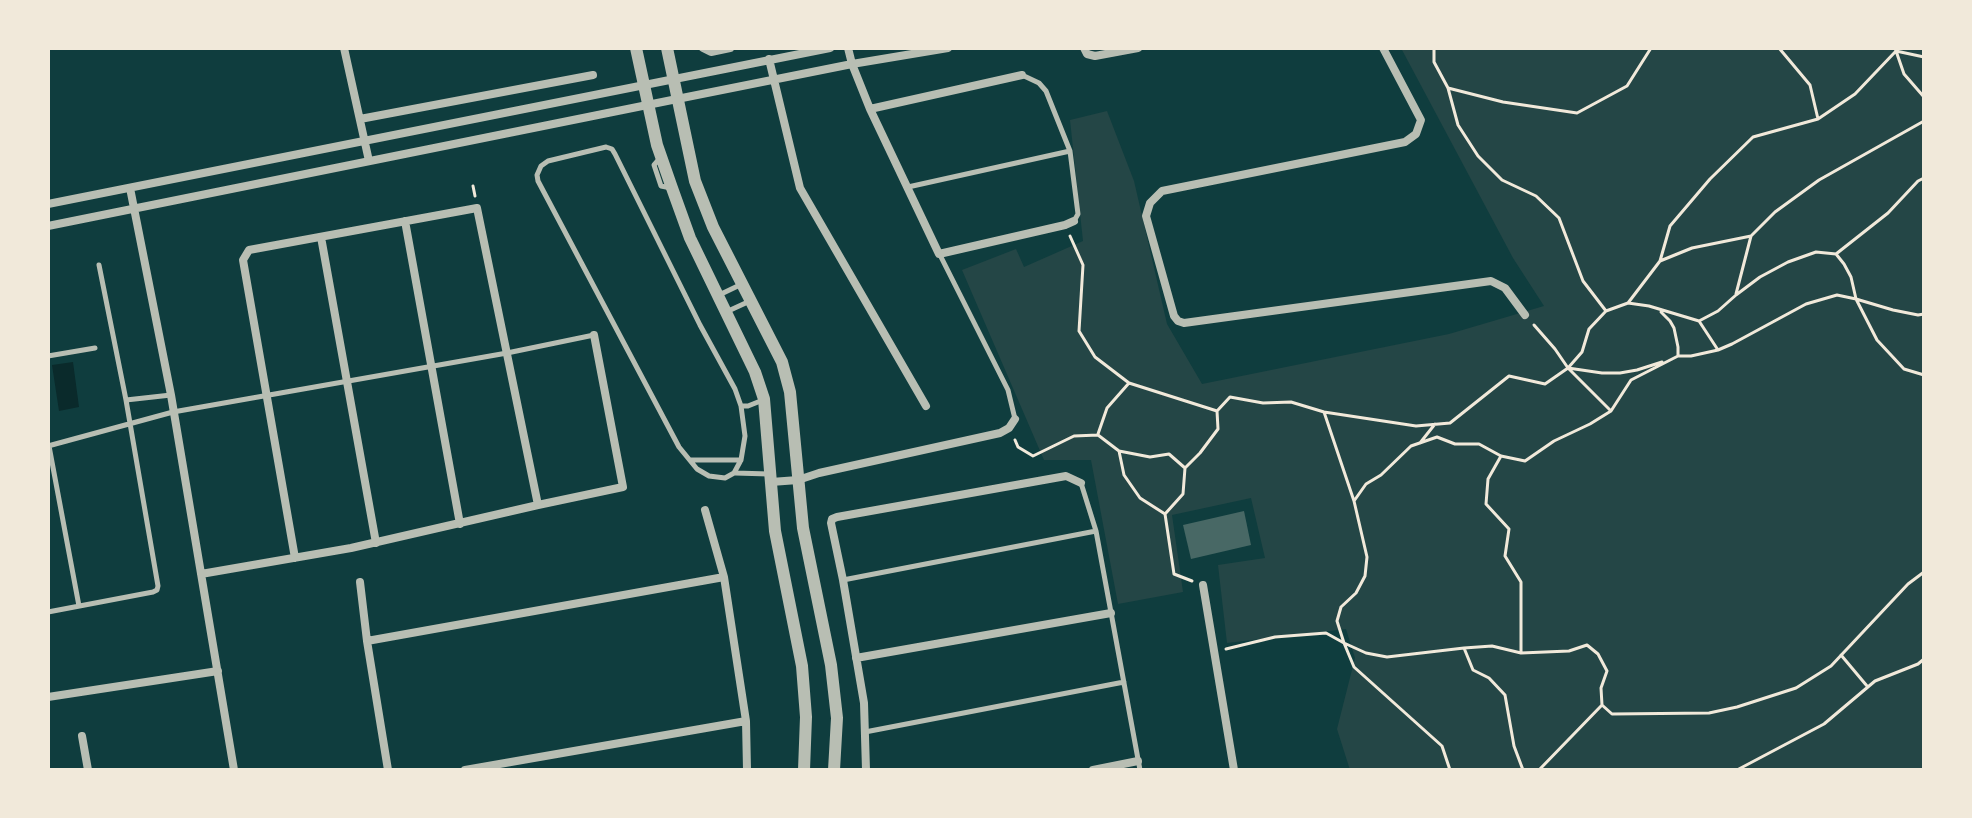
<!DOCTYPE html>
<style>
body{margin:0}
#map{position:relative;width:1972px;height:818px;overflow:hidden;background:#0f3d3e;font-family:Poppins,sans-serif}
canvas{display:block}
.frame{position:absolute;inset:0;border:50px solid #f1e9da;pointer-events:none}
</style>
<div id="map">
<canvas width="1972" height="818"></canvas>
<div class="frame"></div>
</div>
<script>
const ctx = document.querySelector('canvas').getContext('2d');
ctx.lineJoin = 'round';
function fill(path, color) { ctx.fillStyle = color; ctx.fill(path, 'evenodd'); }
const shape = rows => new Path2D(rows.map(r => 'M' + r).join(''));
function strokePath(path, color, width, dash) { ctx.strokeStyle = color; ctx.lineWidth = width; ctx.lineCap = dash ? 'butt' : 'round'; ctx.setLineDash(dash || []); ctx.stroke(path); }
fill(shape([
 [1401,48,1924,48,1924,770,1350,770,1337,729,1355,658,1346,629,1227,643,1218,565,1265,558,1251,498,1172,515,1183,592,1118,604,1091,460,1044,460,962,270,1016,249,1024,267,1083,241,1070,120,1107,111,1134,181,1167,324,1202,384,1449,334,1544,306,1513,258]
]), '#244646');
fill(shape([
 [73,362,79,407,59,411,52,365]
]), '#0a2a2b');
fill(shape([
 [1244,511,1251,545,1191,559,1183,525]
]), '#486865');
strokePath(shape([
 [1434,48,1434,62,1448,88,1458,125,1478,156,1502,180,1536,196,1559,218,1583,281,1606,311],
 [1779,48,1810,85,1818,119],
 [1895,48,1904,74,1924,97],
 [1448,88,1503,102,1577,113,1627,86,1651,48],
 [473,186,475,196],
 [1070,236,1083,265,1079,331,1095,357,1129,383,1217,411],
 [1836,254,1888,213,1918,181,1924,178],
 [1660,261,1692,248,1751,236,1775,212,1819,180,1924,121],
 [1736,294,1751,236],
 [1628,303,1649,306,1699,321,1718,311,1736,295,1760,277,1788,262,1816,252,1836,254,1844,264,1851,277,1856,299,1877,340,1904,369,1924,375],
 [1661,312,1670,321,1674,328,1678,347,1678,356,1676,357],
 [1699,321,1718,350],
 [1534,325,1555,349,1568,368,1611,411],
 [1568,368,1602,373,1620,373,1637,370,1662,362],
 [1324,412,1354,501],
 [1098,434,1107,408,1129,383],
 [1015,440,1018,447,1033,456,1074,436,1098,435,1119,451,1124,475,1140,498,1165,514],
 [1420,443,1435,424],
 [1119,451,1150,457,1169,454,1185,468],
 [1501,456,1488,479,1486,504,1509,529,1505,556,1521,582,1521,653],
 [1192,581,1174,574,1165,514,1183,494,1185,468,1200,453,1218,429,1217,411,1230,397,1263,403,1291,402,1324,412,1416,426,1450,423,1509,376,1545,384,1568,368,1582,352,1589,329,1606,311,1628,303,1660,261,1670,226,1710,179,1753,137,1818,119,1855,94,1896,51,1924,57],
 [1464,648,1492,646,1521,653,1569,651,1587,645,1598,654,1607,671,1601,688,1602,705,1612,714,1709,713,1737,707,1796,688,1831,666,1908,584,1924,572],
 [1226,649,1275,637,1326,633,1344,643,1354,667,1442,746,1450,770],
 [1841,655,1867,686],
 [1523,770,1514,746,1505,695,1489,678,1473,670,1464,648,1387,657,1366,653,1344,643,1337,621,1341,607,1356,593,1365,576,1367,557,1354,501,1366,484,1381,475,1411,446,1437,437,1455,444,1479,444,1501,456,1525,461,1554,441,1590,424,1611,411,1631,380,1678,356,1691,356,1718,350,1732,344,1806,304,1837,295,1856,299,1893,310,1918,315,1924,314],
 [1539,770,1602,705],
 [1737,770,1824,724,1875,681,1918,664,1924,659]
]), '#f1e9da', 3);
strokePath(shape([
 [1022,75,1039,83,1046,91,1070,151,1078,214,1074,221],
 [606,147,612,149,615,154,700,325,735,389,741,406,745,436,741,460,734,473,725,478,709,476,697,469,679,447,538,181,537,175,541,166,548,161,606,147],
 [661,157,654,165,661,186,671,188],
 [908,187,1070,151],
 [940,255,1008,390,1015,419],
 [99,265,126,400],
 [719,295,742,284],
 [726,312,750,301],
 [48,356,95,348],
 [741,406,748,406,763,400],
 [48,446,173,412,507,353,594,335],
 [49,446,79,606],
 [690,460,741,460],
 [735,473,769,474],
 [1081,483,1096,531,1140,770],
 [843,580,1096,531],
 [48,612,153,592,157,590,158,586,126,400,171,395],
 [865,732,1124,682]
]), '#b8beb3', 5);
strokePath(shape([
 [344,48,369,161],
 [703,48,711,52,730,48],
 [848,48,852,64,870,109,939,254,1065,225,1074,221],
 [1084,48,1087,54,1095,56,1138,48],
 [1383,48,1421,120,1416,134,1405,142,1162,191,1150,203,1146,216,1174,316,1178,321,1184,323,1491,281,1505,288,1525,315],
 [769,59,800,188,926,406],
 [870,109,1022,75],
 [360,119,593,75],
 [130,188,171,395,234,770],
 [48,204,830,48],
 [405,221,460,524],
 [48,226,677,99,852,64,948,48],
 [321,237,376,543],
 [771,482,798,480,819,473,1000,433,1009,428,1015,419],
 [705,510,724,577,746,721,747,770],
 [295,558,243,260,249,250,477,208,538,505],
 [201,574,351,548,538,505,623,487,594,335],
 [360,582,367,641,388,770],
 [1203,585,1234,770],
 [367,641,724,577],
 [856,658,1111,613],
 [48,697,218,671],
 [82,736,88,770],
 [465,770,746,721],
 [866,770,864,703,843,580,831,523,832,519,837,517,1066,476,1081,483],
 [1093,770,1138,761]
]), '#b8beb3', 8);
strokePath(shape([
 [636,48,657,145,672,188,690,238,755,372,764,399,775,531,802,666,806,717,804,770],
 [667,48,695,181,713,227,782,362,790,392,803,528,831,665,837,718,834,770]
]), '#b8beb3', 12);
</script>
